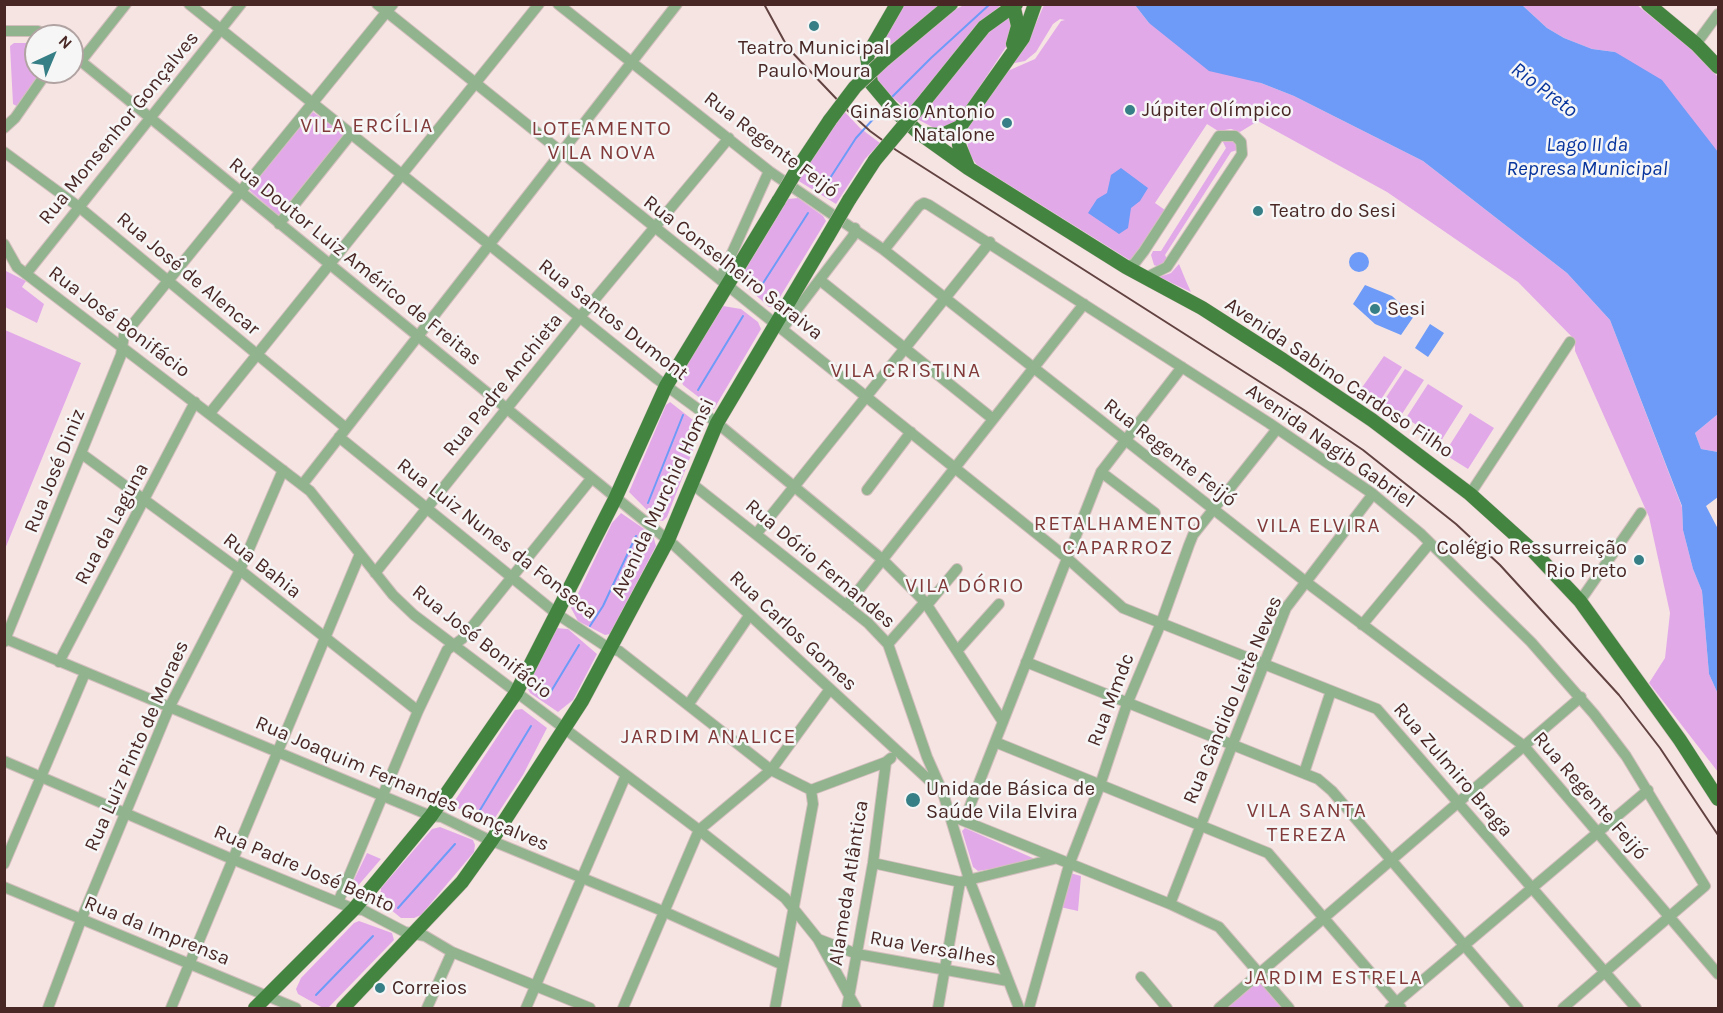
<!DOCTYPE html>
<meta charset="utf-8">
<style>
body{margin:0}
#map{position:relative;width:1723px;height:1013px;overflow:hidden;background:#f6e4e3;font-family:Karla,sans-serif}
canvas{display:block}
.frame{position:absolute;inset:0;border:6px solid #482725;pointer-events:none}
.north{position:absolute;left:24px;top:24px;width:60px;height:60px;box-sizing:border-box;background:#f6f6f6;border:2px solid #b0a3a2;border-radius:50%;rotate:44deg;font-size:16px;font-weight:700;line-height:24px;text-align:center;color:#482725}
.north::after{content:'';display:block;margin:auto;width:21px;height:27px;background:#377f86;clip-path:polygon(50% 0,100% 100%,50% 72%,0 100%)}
</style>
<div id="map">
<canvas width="1723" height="1013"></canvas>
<div class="frame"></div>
<div class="north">N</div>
</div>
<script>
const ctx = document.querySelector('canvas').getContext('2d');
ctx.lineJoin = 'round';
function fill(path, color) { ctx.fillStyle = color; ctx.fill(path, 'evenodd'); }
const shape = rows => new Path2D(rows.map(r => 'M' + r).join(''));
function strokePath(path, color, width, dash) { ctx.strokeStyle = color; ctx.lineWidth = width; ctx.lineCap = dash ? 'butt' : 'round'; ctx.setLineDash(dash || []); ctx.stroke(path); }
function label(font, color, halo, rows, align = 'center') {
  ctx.font = font + ' Karla,sans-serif'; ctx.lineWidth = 5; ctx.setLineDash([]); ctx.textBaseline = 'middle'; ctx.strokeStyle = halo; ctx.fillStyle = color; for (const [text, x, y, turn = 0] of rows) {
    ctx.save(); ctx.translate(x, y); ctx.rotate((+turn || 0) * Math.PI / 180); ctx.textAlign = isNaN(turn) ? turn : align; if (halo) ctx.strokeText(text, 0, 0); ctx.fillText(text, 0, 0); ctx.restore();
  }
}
fill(shape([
 [903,5,942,5,876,56,881,37,892,27],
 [964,5,1001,5,972,30,965,43,908,110,886,92,874,76,948,13],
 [1044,5,1135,5,1149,23,1261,83,1294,96,1423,161,1567,273,1610,320,1682,507,1683,530,1693,569,1702,591,1709,674,1718,694,1718,772,1649,683,1665,658,1670,613,1649,517,1575,351,1575,340,1518,282,1387,192,1258,121,1240,132,1231,129,1218,131,1207,124,1155,203,1165,210,1131,261,977,165,969,154,966,132,1003,73,1035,59,1061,21,1065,20,1060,19,1053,24,1036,52,1025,61,1010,64,1025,48],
 [1522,5,1637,5,1695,52,1718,77,1718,152,1615,52,1592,49,1564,38,1547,28],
 [1008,17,1013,18,1010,41,959,118,948,127,936,129,919,120,917,117,987,34],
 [14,43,36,43,36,72,43,72,20,108,13,104,10,46],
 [843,110,860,128,880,143,865,159,836,204,797,180],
 [313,112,352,140,287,223,248,189],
 [1230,139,1237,143,1237,150,1231,152,1165,255,1168,261,1159,267,1154,265,1151,255,1153,251,1161,251,1226,148,1223,142],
 [798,198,823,216,826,221,774,307,769,307,739,280,788,199],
 [1179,264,1186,281,1191,292,1159,277,1171,273],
 [4,270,26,281,22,287,44,304,37,323,5,307],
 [723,306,741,309,758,322,761,329,714,409,683,385,680,376],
 [5,330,81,363,5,549],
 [1384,356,1402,367,1380,401,1361,389],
 [1405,369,1424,380,1402,414,1383,402],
 [1428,384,1463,406,1441,441,1406,418],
 [670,402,702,427,667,517,663,521,657,520,629,492,666,405],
 [1470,413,1494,428,1468,469,1444,454],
 [1718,414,1718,452,1701,449,1695,433],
 [621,513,653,535,656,546,610,634,605,635,578,621,571,608,612,523],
 [556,628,568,629,597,654,573,700,558,712,530,693,527,687],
 [522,709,547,728,523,775,489,827,456,807,454,802,515,710],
 [440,827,473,840,475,845,474,852,421,915,414,918,401,918,380,901,381,888,432,829],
 [965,828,1035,859,1034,862,978,871,973,867,962,831],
 [367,853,381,859,350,895,349,890],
 [1070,873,1081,876,1078,911,1060,907],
 [359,921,392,933,394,940,329,1007,323,1008,298,994,296,989,301,978,354,923],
 [1254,982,1259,982,1283,1008,1223,1008]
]), '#e2a9e9');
fill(shape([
 [1135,5,1522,5,1547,28,1564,38,1592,49,1615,52,1662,80,1718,152,1718,414,1695,433,1701,449,1718,452,1718,497,1706,506,1718,529,1718,694,1709,674,1702,591,1693,569,1683,530,1682,506,1610,320,1567,273,1423,161,1294,96,1261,83,1209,71,1149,23],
 [1121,168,1148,188,1140,201,1131,208,1128,228,1119,234,1088,213,1097,199,1107,193,1111,175],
 '1349 262a10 10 0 1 1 20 0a10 10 0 1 1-20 0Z',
 [1365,285,1392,296,1414,316,1401,335,1375,324,1353,304],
 [1430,324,1444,333,1428,357,1415,348]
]), '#6d9bf7');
strokePath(shape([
 [890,99,931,58,990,4],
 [821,192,856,138,885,106],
 [758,291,808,213],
 [698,390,743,316],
 [648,503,683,415],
 [590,626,603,606,636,536],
 [547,698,579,645],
 [477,815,531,726],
 [398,908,455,844],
 [316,995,373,936]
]), '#6d9bf7', 2);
const minor = shape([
 [189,4,657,379,717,423,882,559,925,602,1003,722],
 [377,4,1067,558,1123,608,1377,709,1636,1008],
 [558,4,769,171,884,250,1306,582,1524,746,1718,974],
 [4,31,38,31,49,36],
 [1696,44,1718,14],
 [72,54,674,545,943,793],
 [81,61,126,4],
 [4,128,15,118,47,72],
 [4,152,79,207,346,428],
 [279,224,351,134],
 [4,244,17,267,310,491,393,595,414,615,699,830,785,898,818,939,856,1008],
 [884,250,919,206,924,203,929,205,1269,423,1373,494,1420,533,1531,642,1594,714,1626,756,1705,886,1563,1008],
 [1126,267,1134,264,1144,251,1219,136,1235,136,1241,142,1242,154,1167,267,1151,275,1151,282],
 [26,274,241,4],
 [821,281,993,419],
 [727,286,723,273,769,171],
 [782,329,853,236,855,228],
 [210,413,539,4],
 [339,437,557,614,610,649,619,651,771,770,811,790],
 [82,454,240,570,418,711],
 [1101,472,1155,513],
 [691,483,868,623,888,644,927,757,943,793,969,879,1019,1008],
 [302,485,677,4],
 [867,490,911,432],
 [1470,494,1570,342],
 [757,533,990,242],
 [375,573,580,317,729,138],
 [1580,601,1641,513],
 [927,605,957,569],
 [846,606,1084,304],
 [1362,625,1430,543],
 [6,639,431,816,442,817,485,838,665,912,783,965],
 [4,642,121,355,124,335,393,4],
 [888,644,925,602],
 [957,651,999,604],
 [59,662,195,402],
 [1026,662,1318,779,1332,791,1518,1008],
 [688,705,749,616],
 [995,742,1268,853,1401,1008],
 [4,761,232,859,354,909,363,910,405,932,425,936,452,952,590,1008],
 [1304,773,1331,691],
 [811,790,886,762,891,758],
 [959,819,1170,904,1219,927,1289,1008],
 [964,821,1101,472,1182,367],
 [873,863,960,882,1054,859],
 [4,864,85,673],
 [4,887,296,1008],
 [339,900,418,711,447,650,462,639,591,479],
 [1170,904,1286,608,1373,494],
 [818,939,857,954,1008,981],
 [1141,977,1167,1008],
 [48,1008,81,920,169,708,240,570,283,470],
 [171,1008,360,554],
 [427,1008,452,952],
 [526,1008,626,775],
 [623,1008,699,830,771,770,830,689],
 [775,1008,813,804,811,790],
 [847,1008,873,863,886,762],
 [938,1008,960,882],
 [1029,1008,1069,865,1100,785,1127,704,1161,623,1189,545,1193,535,1277,429],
 [1219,1008,1581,697],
 [1390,1008,1648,790]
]);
const major = shape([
 [897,4,867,56,871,83,892,108,919,133,968,168,1126,267,1202,308,1283,360,1372,420,1470,494,1532,550,1580,601,1680,740,1718,799],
 [1013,4,1018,26,1013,44],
 [1648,4,1696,44,1718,67],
 [884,60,951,4],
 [926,99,984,27,1016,4],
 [921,134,942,135,960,127],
 [968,167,959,145,960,127,1023,38,1035,4],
 [798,168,830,120],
 [849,200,875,160],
 [255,1008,354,909,431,816,516,693,615,499,666,386,779,200],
 [343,1008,462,882,492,840,582,701,668,540,717,423,828,236]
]);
strokePath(minor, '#d3bebd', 12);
strokePath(major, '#d3bebd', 15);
strokePath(minor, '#91b48f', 10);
strokePath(major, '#438540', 14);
strokePath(shape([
 [764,4,788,48,848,111,870,131,896,150,1304,410,1363,450,1456,524,1500,565,1619,695,1660,748,1718,835]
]), '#624341', 2);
const majorBridge = shape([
 [830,120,855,87,884,60],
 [875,160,926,99],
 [779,200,798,168],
 [828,236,849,200]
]);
strokePath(majorBridge, '#d3bebd', 15, []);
strokePath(majorBridge, '#438540', 14);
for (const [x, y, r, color] of [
 [814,26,6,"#377f86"],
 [1130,110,6,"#377f86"],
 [1007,123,6,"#377f86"],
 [1258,211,6,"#377f86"],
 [1375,309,6,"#377f86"],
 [1639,560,6,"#377f86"],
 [913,800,8,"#377f86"],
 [380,988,6,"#377f86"]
]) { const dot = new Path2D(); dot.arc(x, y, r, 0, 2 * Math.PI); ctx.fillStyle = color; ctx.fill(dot); strokePath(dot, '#f6f6f6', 2); }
label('20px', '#482725', '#f6f6f6', [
 ["Teatro Municipal",814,48,"center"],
 ["Paulo Moura",814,71,"center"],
 ["Júpiter Olímpico",1142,110],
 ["Ginásio Antonio",995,112,"right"],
 ["Natalone",995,135,"right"],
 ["Teatro do Sesi",1270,211],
 ["Sesi",1387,309],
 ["Colégio Ressurreição",1627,548,"right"],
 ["Rio Preto",1627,571,"right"],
 ["Unidade Básica de",926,789],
 ["Saúde Vila Elvira",926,812],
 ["Correios",392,988]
], 'left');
label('20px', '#482725', '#f6f6f6', [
 ["Rua Monsenhor Gonçalves",119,128,-51],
 ["Rua Regente Feijó",771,145,37],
 ["Rua Doutor Luiz Américo de Freitas",355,262,39],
 ["Rua Conselheiro Saraiva",733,268,38],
 ["Rua José de Alencar",188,274,40],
 ["Rua Santos Dumont",613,320,38],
 ["Rua José Bonifácio",119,322,37],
 ["Avenida Sabino Cardoso Filho",1339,378,34],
 ["Rua Padre Anchieta",503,385,-51],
 ["Avenida Nagib Gabriel",1330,446,35],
 ["Rua Regente Feijó",1170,453,38],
 ["Rua José Diniz",55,471,-68],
 ["Avenida Murchid Homsi",663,498,-65],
 ["Rua da Laguna",112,524,-62],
 ["Rua Luiz Nunes da Fonseca",497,539,38],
 ["Rua Dório Fernandes",820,564,40],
 ["Rua Bahia",262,566,38],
 ["Rua Carlos Gomes",793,631,43],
 ["Rua José Bonifácio",482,642,38],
 ["Rua Mmdc",1111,700,-69],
 ["Rua Cândido Leite Neves",1233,700,-67],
 ["Rua Luiz Pinto de Moraes",137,746,-66],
 ["Rua Zulmiro Braga",1453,770,49],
 ["Rua Joaquim Fernandes Gonçalves",402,784,23],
 ["Rua Regente Feijó",1590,796,49],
 ["Rua Padre José Bento",304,869,23],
 ["Alameda Atlântica",849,883,-81],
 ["Rua da Imprensa",157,931,22],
 ["Rua Versalhes",933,949,10]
]);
label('italic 21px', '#08359d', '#f6f6f6', [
 ["Rio Preto",1544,90,37],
 ["Lago II da",1587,145],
 ["Represa Municipal",1587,169]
]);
ctx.letterSpacing = '1.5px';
label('21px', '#813a39', '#f6f6f6', [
 ["VILA ERCÍLIA",367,126],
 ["LOTEAMENTO",602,129],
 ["VILA NOVA",602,153],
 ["VILA CRISTINA",906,371],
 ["RETALHAMENTO",1118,524],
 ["CAPARROZ",1118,548],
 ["VILA ELVIRA",1319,526],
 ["VILA DÓRIO",965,586],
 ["JARDIM ANALICE",709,737],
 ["VILA SANTA",1307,811],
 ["TEREZA",1307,835],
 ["JARDIM ESTRELA",1334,978]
]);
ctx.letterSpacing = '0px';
</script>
